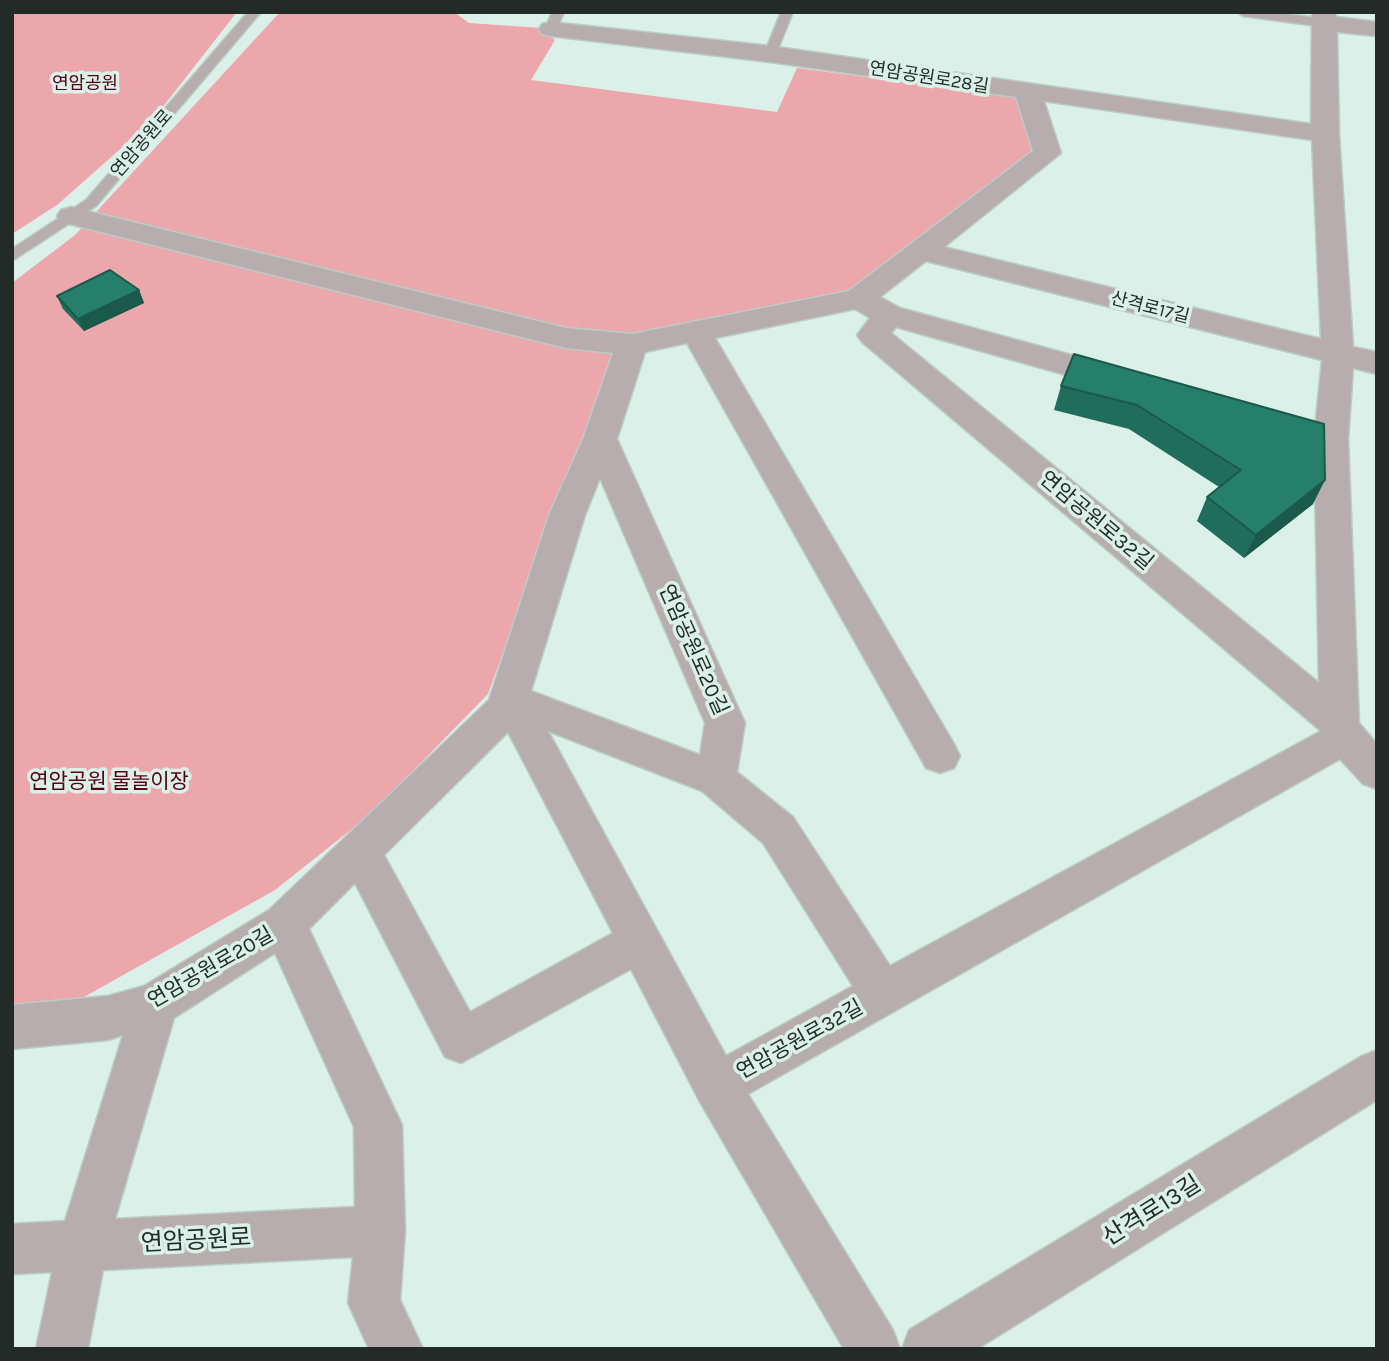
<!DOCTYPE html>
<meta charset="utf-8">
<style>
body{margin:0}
#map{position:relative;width:1389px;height:1361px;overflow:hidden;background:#dbf0e9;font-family:Karla,sans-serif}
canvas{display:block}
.frame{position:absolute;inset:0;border:14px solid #232b28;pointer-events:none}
</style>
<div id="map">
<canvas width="1389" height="1361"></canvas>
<div class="frame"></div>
</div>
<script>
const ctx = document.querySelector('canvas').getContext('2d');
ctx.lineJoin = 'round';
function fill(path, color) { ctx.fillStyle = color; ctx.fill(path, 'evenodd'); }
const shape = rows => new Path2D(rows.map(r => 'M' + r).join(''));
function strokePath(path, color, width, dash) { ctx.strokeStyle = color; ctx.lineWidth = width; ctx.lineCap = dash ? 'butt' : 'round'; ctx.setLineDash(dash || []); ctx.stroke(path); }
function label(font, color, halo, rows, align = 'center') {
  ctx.font = font + ' Karla,"Noto Sans KR",sans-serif'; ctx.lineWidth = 7; ctx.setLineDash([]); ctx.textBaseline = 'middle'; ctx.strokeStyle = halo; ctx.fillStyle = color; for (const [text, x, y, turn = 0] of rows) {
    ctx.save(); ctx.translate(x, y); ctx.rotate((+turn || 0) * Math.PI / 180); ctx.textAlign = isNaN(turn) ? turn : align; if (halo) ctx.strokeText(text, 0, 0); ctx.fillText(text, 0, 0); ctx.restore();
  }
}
fill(shape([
 [12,12,237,12,151,122,57,205,12,234],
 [280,12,454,12,469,23,542,28,555,40,531,80,777,112,797,68,1021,97,1037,152,852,293,632,335,558,501,488,694,372,813,275,890,84,997,12,1005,12,283,75,235]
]), '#eca7ac');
const lane = shape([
 [248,12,261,12,96,206,12,261,12,249,86,200,248,12],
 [552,12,564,12,557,29,551,33,545,29,552,12],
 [781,12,793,12,776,54,766,57,764,54,781,12],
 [1237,12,1272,12,1325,19,1331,23,1325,27,1243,16,1237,12]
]);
const street = shape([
 [1312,12,1336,12,1336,17,1377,22,1377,36,1337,32,1339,134,1353,347,1377,352,1377,374,1353,368,1348,439,1359,723,1377,744,1377,789,1363,784,1340,759,748,1094,893,1330,900,1349,844,1349,700,1102,631,969,461,1063,445,1057,355,883,309,929,402,1125,405,1231,400,1300,423,1349,369,1349,348,1303,353,1257,103,1270,88,1349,36,1349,52,1272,12,1274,12,1224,65,1221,123,1035,108,1040,12,1049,12,1005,108,996,144,986,269,910,489,700,549,515,583,439,613,353,566,348,61,222,57,216,61,210,71,207,566,328,632,334,849,291,1033,151,1016,97,770,62,551,36,542,34,539,29,542,24,551,22,770,46,1311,124,1312,12],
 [1044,101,1312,140,1321,339,944,247,1061,153,1044,101],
 [926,261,1322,360,1314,439,1319,683,891,333,896,327,1119,390,1130,387,1135,379,1130,371,900,308,880,297,926,261],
 [855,309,870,318,857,335,862,342,1321,731,890,966,793,817,737,772,745,723,617,439,645,352,687,343,926,768,940,773,954,768,960,756,954,744,715,338,855,309],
 [600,478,705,723,700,755,531,691,585,515,600,478],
 [548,731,702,791,763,843,853,986,726,1056,548,731],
 [508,732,613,933,470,1012,384,855,508,732],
 [275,953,354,1127,355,1207,115,1219,174,1018,275,953],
 [1377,1050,1377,1100,977,1349,902,1349,909,1330,1360,1057,1377,1050]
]);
strokePath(lane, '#bacdc6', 3);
strokePath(street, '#bacdc6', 3);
fill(lane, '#b7adae');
fill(street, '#b7adae');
fill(shape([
 [139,290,144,303,84,331,63,309,57,296],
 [1074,354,1313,504,1244,558,1197,521,1207,497,1219,487,1129,429,1054,410,1061,386]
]), '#216d5b');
fill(shape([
 [139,290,144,303,84,331,78,319],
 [1325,480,1313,504,1244,558,1256,535]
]), '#1b594a');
const building = shape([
 [110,270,139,290,78,319,57,296,110,270],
 [1074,354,1324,424,1325,480,1256,535,1207,497,1241,470,1137,405,1061,386,1074,354]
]);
fill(building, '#267f6a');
strokePath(building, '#1b594a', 2);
label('18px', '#232b28', '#dbf0e9', [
 ["연암공원로28길",929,78,9],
 ["연암공원로",142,144,-49],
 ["산격로17길",1150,308,14]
]);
label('18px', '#550018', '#dbf0e9', [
 ["연암공원",85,84]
]);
label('21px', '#232b28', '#dbf0e9', [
 ["연암공원로32길",1096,521,40],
 ["연암공원로20길",693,650,66],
 ["연암공원로20길",211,968,-30],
 ["연암공원로32길",800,1040,-29]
]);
label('21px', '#550018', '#dbf0e9', [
 ["연암공원 물놀이장",109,782]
]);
label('24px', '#232b28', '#dbf0e9', [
 ["산격로13길",1152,1211,-32],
 ["연암공원로",196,1241,-3]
]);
</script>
